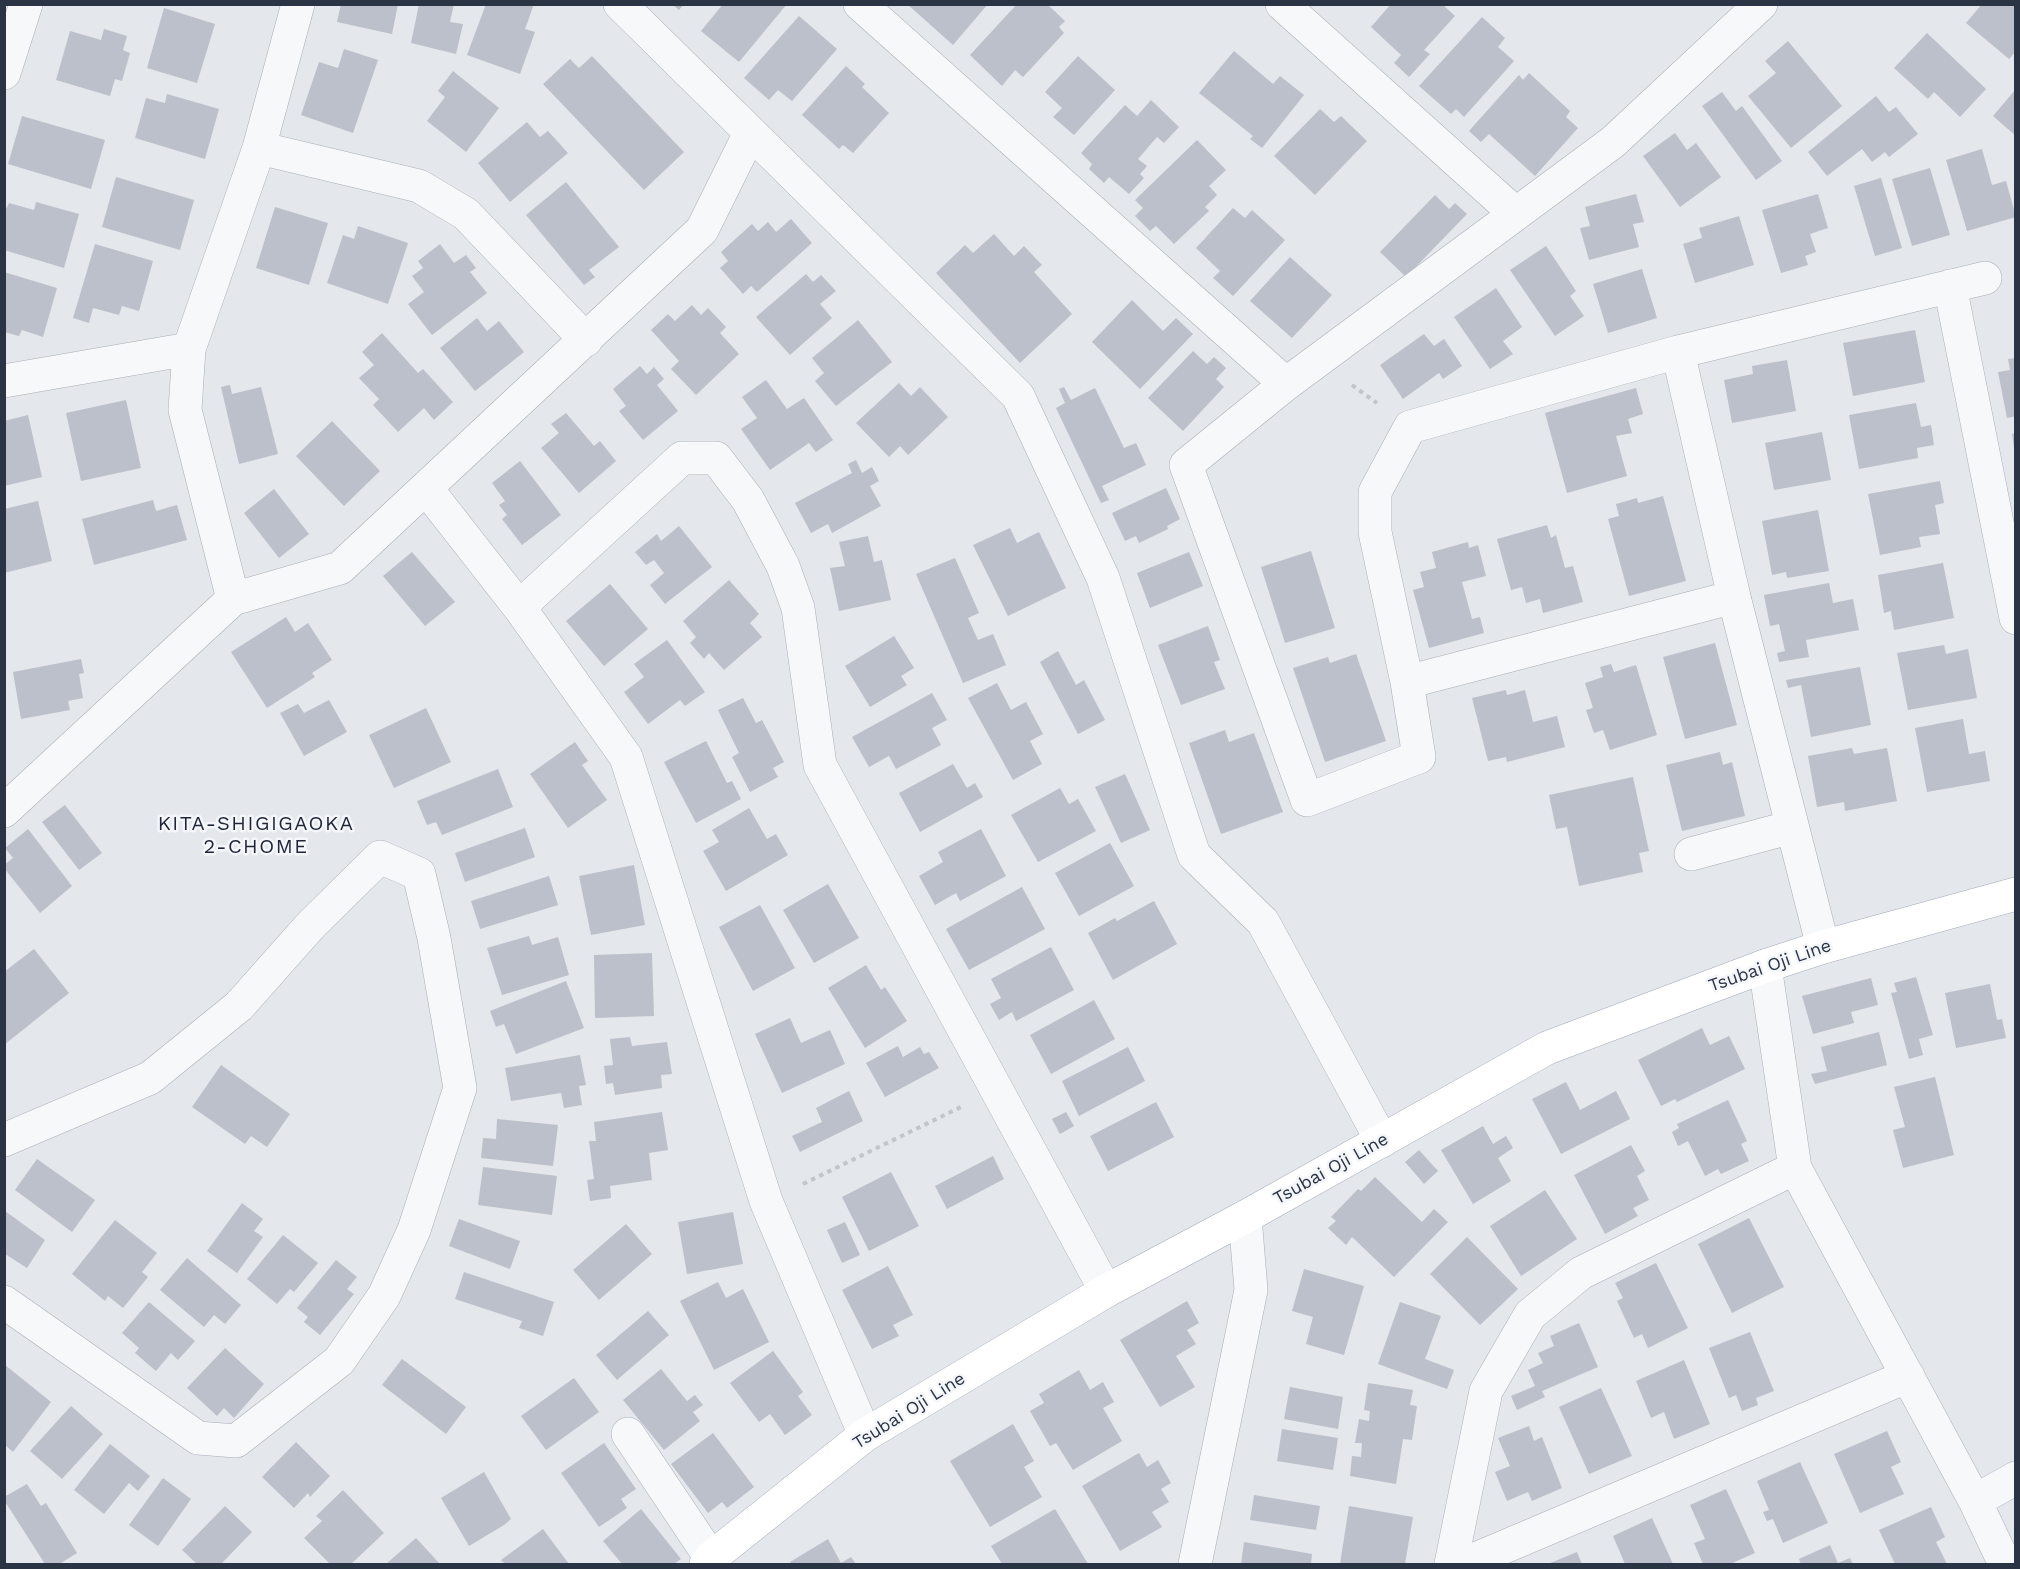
<!DOCTYPE html>
<style>
body{margin:0}
#map{position:relative;width:2020px;height:1569px;overflow:hidden;background:#e4e7ec;font-family:"Work Sans",sans-serif}
canvas{display:block}
.frame{position:absolute;inset:0;border:6px solid #2b3445;pointer-events:none}
</style>
<div id="map">
<canvas width="2020" height="1569"></canvas>
<div class="frame"></div>
</div>
<script>
const ctx = document.querySelector('canvas').getContext('2d');
ctx.lineJoin = 'round';
function fill(path, color) { ctx.fillStyle = color; ctx.fill(path, 'evenodd'); }
const shape = rows => new Path2D(rows.map(r => 'M' + r).join(''));
function strokePath(path, color, width, dash) { ctx.strokeStyle = color; ctx.lineWidth = width; ctx.lineCap = dash ? 'butt' : 'round'; ctx.setLineDash(dash || []); ctx.stroke(path); }
function label(font, color, halo, rows, align = 'center') {
  ctx.font = font + ' "Work Sans",sans-serif'; ctx.lineWidth = 5; ctx.setLineDash([]); ctx.textBaseline = 'middle'; ctx.strokeStyle = halo; ctx.fillStyle = color; for (const [text, x, y, turn = 0] of rows) {
    ctx.save(); ctx.translate(x, y); ctx.rotate((+turn || 0) * Math.PI / 180); ctx.textAlign = isNaN(turn) ? turn : align; if (halo) ctx.strokeText(text, 0, 0); ctx.fillText(text, 0, 0); ctx.restore();
  }
}
fill(shape([
 [341,4,398,4,392,34,337,22],
 [419,4,454,4,450,22,463,24,456,54,411,43],
 [486,4,534,4,525,29,535,32,520,74,467,55],
 [672,4,684,4,679,10],
 [723,4,787,4,739,62,701,31],
 [907,4,988,4,953,45],
 [1017,4,1047,4,1065,21,1059,27,1064,33,1023,77,1015,70,1002,86,970,55],
 [1391,4,1442,4,1455,16,1424,50,1430,54,1409,77,1394,63,1401,55,1371,27],
 [1982,4,2016,4,2016,51,2009,59,1966,23],
 [164,8,215,24,197,83,147,68],
 [799,16,837,49,792,101,778,90,769,100,744,78],
 [1482,17,1505,38,1498,47,1514,61,1464,117,1456,109,1451,114,1419,86],
 [104,29,127,36,123,50,130,53,122,81,115,79,110,96,56,80,70,31,101,40],
 [1927,33,1986,89,1960,117,1934,92,1928,99,1894,68],
 [1788,41,1842,106,1791,148,1748,96,1776,73,1765,61],
 [344,49,378,60,353,133,301,115,319,62,338,68],
 [1234,51,1273,84,1280,76,1304,95,1262,148,1250,139,1253,136,1199,93],
 [592,56,684,152,644,190,543,84,570,59,579,68],
 [1078,56,1115,90,1074,135,1053,117,1062,108,1045,92],
 [846,66,865,84,862,87,889,113,853,153,843,145,839,149,802,115],
 [453,71,499,108,466,152,427,121,445,97,438,91],
 [1529,73,1570,111,1566,117,1578,128,1535,176,1489,134,1481,142,1469,131,1519,75,1523,80],
 [2016,89,2016,136,1993,116],
 [1722,92,1736,111,1742,106,1782,161,1756,180,1702,106],
 [167,94,219,109,205,159,135,138,146,98,165,103],
 [1876,96,1889,112,1896,107,1918,134,1889,157,1885,152,1872,162,1862,149,1827,176,1808,152],
 [1151,100,1179,127,1164,143,1157,137,1138,159,1147,166,1140,174,1144,178,1129,194,1109,177,1104,183,1089,169,1092,164,1081,153,1125,105,1137,116],
 [1320,109,1334,122,1341,116,1367,141,1315,195,1274,156],
 [22,116,105,140,91,189,8,164],
 [527,122,540,137,548,131,568,153,510,202,478,163],
 [1675,133,1687,150,1696,143,1721,177,1680,207,1643,156],
 [1197,140,1226,170,1209,186,1217,195,1205,207,1209,211,1174,244,1156,226,1150,231,1135,216,1143,208,1135,200],
 [1982,149,1992,185,2006,181,2016,217,1967,231,1946,160],
 [1930,168,1950,235,1912,246,1892,179],
 [116,177,194,200,180,250,102,227],
 [1881,178,1902,248,1875,256,1854,186],
 [566,182,619,247,589,270,595,277,584,285,526,215],
 [1636,194,1644,222,1633,224,1639,247,1589,260,1580,228,1590,226,1585,207],
 [1818,194,1828,228,1810,234,1816,252,1805,256,1808,265,1781,273,1762,210],
 [1435,195,1449,209,1455,203,1467,214,1406,277,1380,252],
 [36,202,79,214,64,268,4,250,4,213,9,203,34,210],
 [275,207,328,223,309,285,256,268],
 [1233,208,1245,218,1252,210,1285,240,1233,296,1213,278,1220,271,1196,248],
 [1739,216,1754,265,1695,283,1683,244,1702,238,1699,228],
 [791,219,812,243,757,292,751,286,743,294,720,268,728,261,721,252,752,224,758,231,768,222,776,232],
 [358,226,408,243,388,304,327,283,343,235,354,239],
 [994,234,1014,256,1024,246,1042,265,1034,272,1072,314,1020,363,936,273,965,245,973,253],
 [95,244,153,261,139,311,122,306,119,315,93,308,89,323,73,318],
 [440,244,454,263,466,255,476,268,470,272,487,293,432,335,408,304,424,292,412,276,423,268,418,261],
 [1546,246,1576,291,1570,296,1584,316,1555,336,1510,270],
 [1290,257,1332,295,1292,338,1250,301],
 [1642,269,1657,318,1608,333,1593,284],
 [4,272,57,288,43,337,22,330,19,336,4,332],
 [806,274,813,282,821,275,836,291,820,304,832,318,790,355,756,317],
 [1496,288,1522,327,1503,341,1513,354,1490,369,1454,317],
 [1132,300,1163,331,1176,318,1193,334,1140,389,1092,342],
 [692,305,701,315,708,308,726,327,720,333,739,354,696,395,671,369,679,361,651,330,668,314,675,321],
 [477,318,487,331,499,321,524,352,475,391,440,348],
 [858,320,892,362,836,406,815,381,824,373,812,358],
 [1915,330,1925,382,1853,396,1843,343],
 [382,333,418,373,423,369,453,402,434,420,424,408,398,432,373,405,379,399,359,378,374,365,362,352],
 [1424,334,1434,346,1444,339,1462,366,1443,379,1439,373,1403,399,1380,365],
 [1193,351,1207,364,1214,357,1226,368,1216,379,1224,387,1183,431,1148,398],
 [2016,358,2016,416,2007,418,1998,372,2010,370,2008,359],
 [1787,360,1796,411,1732,423,1724,380,1753,374,1752,366],
 [640,366,647,374,654,367,664,379,657,385,678,411,643,440,619,411,626,406,613,389],
 [766,380,787,409,804,398,833,440,816,452,809,443,770,470,741,429,757,418,742,397],
 [899,383,911,396,920,387,948,417,908,455,900,446,889,457,856,423],
 [230,385,232,394,261,387,278,454,239,464,221,387],
 [1064,387,1071,400,1095,388,1124,448,1136,443,1146,465,1102,486,1109,500,1101,503,1056,408,1065,403,1059,389],
 [1636,388,1643,414,1628,419,1632,433,1616,436,1627,476,1567,493,1545,413],
 [126,400,141,468,81,481,66,413],
 [1916,403,1921,427,1931,425,1934,445,1917,448,1918,458,1859,469,1849,415],
 [566,413,594,446,600,441,616,461,579,493,541,448,559,433,551,424],
 [28,415,42,477,4,486,4,421],
 [332,421,380,471,344,506,296,456],
 [1822,432,1831,480,1774,490,1765,443],
 [2016,433,2016,448,2014,448,2012,434],
 [856,460,862,473,872,467,879,481,870,486,881,506,832,533,828,524,811,533,795,503,852,473,848,464],
 [520,461,561,515,522,545,502,519,507,515,499,505,505,501,492,483],
 [1940,481,1944,503,1935,505,1940,534,1919,537,1921,547,1880,555,1868,494],
 [1166,488,1180,519,1167,526,1168,529,1139,543,1136,536,1125,541,1112,513],
 [274,489,309,534,279,558,244,513],
 [1663,496,1686,581,1629,596,1608,519,1619,516,1616,504,1637,498,1638,503],
 [153,500,156,511,177,505,187,540,94,565,82,519],
 [38,501,52,561,4,573,4,509],
 [1818,510,1829,571,1787,578,1786,572,1772,575,1762,521],
 [1547,525,1551,538,1556,535,1565,568,1573,566,1583,602,1543,613,1540,599,1526,603,1522,587,1511,590,1497,539],
 [679,526,712,567,665,604,650,585,664,573,654,560,646,565,635,552,657,534,661,541],
 [1010,528,1017,543,1039,532,1066,588,1008,616,973,545],
 [868,536,874,562,882,560,891,600,839,611,830,568,845,566,839,542],
 [1468,542,1469,548,1478,545,1486,576,1462,582,1472,619,1480,617,1484,633,1429,648,1413,590,1424,587,1420,572,1436,568,1432,552],
 [1311,551,1335,628,1285,643,1261,567],
 [412,552,455,602,425,626,383,576],
 [1189,552,1203,586,1150,608,1137,573],
 [955,558,979,613,968,618,978,640,993,634,1006,665,963,683,916,574],
 [1943,563,1954,618,1894,630,1891,611,1884,613,1878,575],
 [729,580,759,614,750,623,762,637,724,670,709,653,704,659,690,643,696,637,683,621],
 [1829,583,1833,603,1853,599,1859,630,1806,640,1809,657,1779,662,1777,653,1785,651,1779,624,1770,626,1764,595],
 [610,584,648,629,604,666,566,621],
 [286,617,295,632,308,623,332,660,312,673,315,677,267,708,231,652],
 [1208,626,1220,660,1214,662,1225,689,1181,705,1158,645],
 [894,636,914,668,901,676,907,685,870,707,845,666],
 [667,640,705,692,685,706,680,700,648,724,624,692,644,677,634,664],
 [1715,643,1737,725,1685,739,1663,657],
 [1944,645,1946,654,1968,649,1977,698,1908,710,1897,653],
 [1058,651,1076,685,1084,680,1105,720,1078,734,1040,662],
 [1356,654,1386,741,1325,762,1293,668,1328,657,1330,663],
 [81,659,84,673,79,674,83,698,68,701,70,710,21,719,13,672],
 [1611,664,1614,672,1636,665,1657,735,1610,750,1603,730,1594,733,1586,710,1593,708,1585,683,1603,677,1600,667],
 [1860,667,1871,725,1811,737,1801,685,1788,688,1786,680],
 [997,683,1011,710,1026,702,1043,734,1030,741,1042,764,1013,780,968,698],
 [1506,690,1507,695,1525,690,1533,722,1557,716,1565,747,1507,762,1506,757,1488,761,1472,698],
 [932,693,947,720,932,728,941,745,896,769,889,756,869,767,852,737],
 [743,698,756,723,762,720,784,762,773,768,778,777,750,792,732,757,739,753,718,710],
 [329,700,347,732,304,756,280,713,298,704,304,713],
 [426,708,451,762,394,788,369,735],
 [1963,719,1969,754,1985,751,1990,781,1927,792,1915,728],
 [1225,730,1229,742,1254,733,1283,812,1221,834,1189,743],
 [706,741,727,783,732,781,741,799,696,823,664,762],
 [575,742,588,761,582,765,607,800,568,828,530,774],
 [1852,748,1854,754,1887,748,1897,801,1845,811,1844,802,1817,807,1808,756],
 [1720,752,1723,765,1732,762,1745,816,1682,831,1666,765],
 [953,764,967,788,975,783,983,797,920,832,899,793],
 [498,769,513,807,442,835,436,822,427,825,417,801],
 [1125,774,1150,830,1121,843,1095,787],
 [1633,777,1649,851,1639,853,1643,872,1579,886,1567,827,1556,829,1549,795],
 [1060,788,1069,804,1078,799,1096,831,1038,862,1011,815],
 [65,805,102,853,79,870,42,822],
 [749,808,767,839,776,834,788,855,726,891,703,851,719,842,712,830],
 [525,828,535,857,465,882,455,853],
 [28,829,72,886,40,913,4,868,4,865,13,858,5,848],
 [981,829,1006,876,960,901,956,893,935,905,919,876,943,862,938,852],
 [1110,843,1134,886,1079,916,1055,873],
 [634,865,645,925,591,935,579,876],
 [549,876,558,905,480,929,471,901],
 [828,884,859,938,814,963,783,910],
 [1022,887,1045,929,969,970,946,929],
 [1154,901,1177,944,1113,980,1088,933,1115,918,1117,921],
 [760,905,795,968,753,991,719,927],
 [529,936,532,945,558,937,569,975,502,995,487,948],
 [1051,947,1074,990,1016,1021,1012,1012,999,1020,990,1004,1001,998,991,979],
 [34,949,69,993,4,1045,4,972],
 [652,953,654,1016,595,1018,594,955],
 [866,965,881,990,885,987,907,1021,865,1048,828,988],
 [1916,977,1933,1035,1919,1039,1923,1055,1909,1059,1891,993,1897,992,1894,983],
 [1871,978,1878,1005,1851,1012,1854,1023,1813,1034,1802,996],
 [566,981,584,1028,516,1054,504,1024,496,1027,490,1011],
 [1990,984,1997,1020,2002,1019,2006,1038,1956,1048,1945,993],
 [1094,1000,1115,1039,1051,1074,1030,1035],
 [790,1018,801,1043,830,1030,845,1064,782,1093,755,1034],
 [1702,1028,1710,1045,1729,1036,1745,1069,1677,1102,1675,1099,1661,1106,1638,1060],
 [1879,1032,1887,1065,1815,1084,1811,1074,1827,1071,1821,1047],
 [630,1037,632,1046,667,1042,672,1074,661,1075,662,1088,615,1095,613,1083,606,1084,604,1066,613,1065,610,1039],
 [898,1046,903,1057,920,1047,924,1054,929,1052,939,1068,885,1097,866,1063],
 [1128,1047,1145,1081,1079,1116,1062,1081],
 [580,1055,586,1085,579,1086,582,1105,564,1108,561,1093,511,1101,505,1068],
 [221,1065,290,1114,267,1147,251,1136,245,1144,192,1107],
 [1935,1077,1954,1155,1903,1168,1893,1130,1905,1127,1894,1087],
 [1566,1082,1580,1110,1616,1091,1630,1119,1561,1154,1532,1099],
 [849,1091,863,1121,800,1152,792,1136,822,1122,816,1108],
 [1728,1100,1747,1141,1741,1144,1749,1161,1721,1174,1718,1169,1705,1176,1688,1141,1678,1146,1672,1132,1679,1128,1677,1124],
 [1156,1102,1174,1137,1108,1171,1090,1136],
 [662,1112,668,1150,649,1153,652,1180,610,1186,611,1198,590,1201,587,1180,594,1179,589,1141,596,1141,594,1122],
 [1066,1112,1074,1126,1060,1134,1052,1119],
 [497,1119,558,1125,553,1166,481,1158,483,1138,496,1139],
 [1483,1126,1493,1144,1506,1136,1513,1148,1498,1158,1511,1181,1473,1204,1441,1150],
 [1631,1145,1645,1171,1637,1176,1649,1200,1633,1208,1638,1216,1605,1234,1574,1175],
 [1419,1150,1438,1171,1424,1184,1405,1162],
 [993,1156,1004,1179,947,1209,935,1186],
 [37,1159,95,1200,72,1232,15,1190],
 [483,1167,557,1176,552,1215,478,1205],
 [891,1172,919,1226,869,1251,842,1197],
 [1375,1177,1422,1222,1434,1209,1448,1222,1394,1277,1352,1237,1346,1245,1328,1228,1336,1221,1331,1217,1358,1189,1361,1191],
 [1545,1190,1577,1239,1521,1276,1490,1226],
 [242,1203,263,1219,254,1231,263,1237,237,1273,207,1251],
 [5,1211,45,1240,27,1268,5,1254],
 [733,1212,743,1264,687,1274,678,1222],
 [1749,1218,1784,1287,1732,1313,1698,1244],
 [459,1219,520,1241,510,1269,449,1246],
 [115,1220,157,1253,142,1272,148,1277,123,1308,108,1296,105,1301,72,1274],
 [845,1222,860,1255,842,1263,827,1230],
 [626,1224,652,1254,599,1300,573,1270],
 [283,1235,318,1263,294,1292,290,1289,277,1304,247,1279],
 [1467,1237,1518,1289,1480,1325,1430,1274],
 [187,1258,241,1305,225,1324,214,1315,204,1327,160,1290],
 [336,1260,357,1277,347,1289,354,1294,320,1335,304,1322,308,1317,297,1308],
 [1656,1263,1688,1328,1648,1348,1642,1334,1634,1338,1617,1301,1623,1298,1615,1283],
 [888,1266,913,1315,893,1325,899,1336,872,1349,842,1290],
 [1304,1269,1364,1286,1344,1355,1306,1344,1313,1317,1292,1311],
 [464,1272,554,1302,543,1336,519,1328,522,1321,455,1299],
 [718,1282,726,1298,743,1289,769,1342,714,1370,680,1301],
 [1187,1301,1199,1323,1187,1330,1196,1344,1176,1356,1195,1387,1160,1407,1120,1340],
 [149,1302,195,1341,178,1360,171,1353,156,1371,135,1353,139,1348,122,1333],
 [1400,1302,1441,1316,1425,1359,1454,1370,1447,1389,1378,1364],
 [648,1311,669,1335,617,1380,596,1355],
 [1579,1323,1598,1367,1542,1391,1545,1397,1517,1410,1511,1396,1535,1386,1528,1370,1543,1363,1538,1353,1554,1346,1550,1336],
 [1750,1332,1774,1391,1756,1398,1758,1405,1742,1411,1736,1395,1729,1398,1709,1348],
 [225,1348,264,1384,234,1418,224,1408,217,1416,187,1388],
 [773,1351,803,1392,798,1396,812,1415,785,1435,770,1414,759,1422,730,1383],
 [402,1359,466,1407,446,1434,382,1385],
 [1684,1360,1710,1424,1674,1439,1664,1412,1651,1418,1636,1381],
 [5,1365,51,1402,13,1452,5,1445],
 [661,1369,687,1401,695,1395,703,1405,693,1412,700,1421,664,1450,623,1400],
 [1079,1370,1090,1390,1103,1382,1114,1402,1103,1408,1122,1441,1073,1470,1056,1443,1050,1446,1030,1411,1044,1403,1039,1394],
 [574,1378,599,1412,546,1450,521,1416],
 [1368,1383,1413,1390,1410,1405,1417,1406,1412,1440,1403,1439,1396,1484,1350,1476,1352,1456,1361,1457,1362,1443,1355,1443,1359,1419,1369,1421,1370,1411,1364,1410],
 [1290,1387,1343,1397,1338,1429,1284,1419],
 [1601,1388,1632,1456,1589,1474,1559,1407],
 [71,1406,103,1434,62,1479,30,1451],
 [1013,1424,1034,1461,1024,1467,1042,1497,990,1527,950,1461],
 [1529,1426,1534,1441,1542,1437,1562,1488,1532,1501,1528,1492,1507,1501,1495,1472,1510,1466,1498,1438],
 [1282,1429,1338,1438,1333,1470,1277,1461],
 [1887,1431,1901,1462,1891,1467,1904,1494,1860,1513,1834,1454],
 [713,1433,754,1487,727,1508,722,1502,708,1513,671,1464],
 [296,1442,330,1476,310,1497,308,1493,294,1508,262,1477],
 [604,1443,636,1489,621,1499,627,1508,599,1527,561,1473],
 [110,1444,150,1476,138,1491,129,1483,104,1514,74,1490],
 [1139,1453,1147,1467,1158,1460,1171,1483,1161,1489,1169,1502,1152,1512,1162,1527,1120,1551,1082,1486],
 [1800,1462,1828,1523,1783,1543,1773,1519,1767,1521,1763,1512,1769,1510,1757,1481],
 [484,1472,511,1519,504,1525,469,1546,441,1498],
 [163,1478,191,1499,158,1546,129,1525],
 [27,1484,41,1506,46,1503,77,1553,61,1563,61,1564,45,1564,4,1500,4,1497],
 [1726,1489,1755,1553,1730,1564,1703,1564,1694,1543,1705,1539,1690,1505],
 [343,1490,384,1533,351,1564,330,1564,304,1538,322,1521,316,1516],
 [1254,1495,1320,1506,1316,1530,1250,1520],
 [225,1506,252,1532,221,1564,197,1564,182,1550],
 [1349,1506,1413,1517,1405,1564,1340,1564],
 [1931,1507,1945,1537,1936,1542,1947,1564,1895,1564,1879,1530],
 [641,1509,681,1559,674,1564,622,1564,603,1541],
 [1055,1509,1088,1564,1002,1564,991,1546],
 [1652,1518,1673,1564,1625,1564,1613,1536],
 [543,1529,569,1564,505,1564,501,1560],
 [416,1538,440,1564,386,1564],
 [828,1539,841,1563,851,1557,856,1564,791,1564,790,1562],
 [1244,1542,1312,1554,1311,1564,1241,1564],
 [1830,1545,1838,1563,1850,1558,1853,1564,1801,1564,1799,1559],
 [1577,1552,1582,1564,1548,1564]
]), '#bbc0ca');
const minor = shape([
 [620,4,1018,396,1103,578,1194,855,1263,922,1382,1141],
 [860,4,1286,384],
 [1282,4,1516,214],
 [4,73,26,4],
 [259,148,419,186,466,214,586,340],
 [1950,286,2016,618],
 [189,349,185,410,233,599],
 [1678,352,1410,427,1375,492,1375,532,1407,682,1419,757,1307,800,1186,465,1286,384,1613,142,1761,4],
 [4,381,189,349,259,148,298,4],
 [426,488,519,607,626,757,766,1201,865,1435],
 [519,607,682,458,716,458,748,500,783,566,798,608,820,765,1106,1291],
 [1407,682,1734,597],
 [4,811,233,599,340,568,702,230,750,133],
 [1691,854,1792,827],
 [1823,947,1734,597,1678,352,1985,278],
 [1765,966,1795,1168,1975,1501,2005,1564],
 [4,1140,150,1078,239,1006,310,926,380,857,419,874,434,938,460,1088,414,1230,384,1296,339,1361,236,1441,198,1438,4,1302],
 [628,1434,711,1558],
 [1975,1501,2016,1478],
 [1195,1564,1251,1290,1245,1217],
 [1451,1564,1486,1391,1530,1315,1581,1273,1795,1168],
 [1464,1564,1908,1376]
]);
const major = shape([
 [706,1564,711,1558,865,1435,1106,1291,1245,1217,1547,1048,1765,966,1823,947,2016,894]
]);
strokePath(minor, '#a9aeb7', 34);
strokePath(major, '#a3abb8', 34);
strokePath(shape([
 [1352,385,1377,403],
 [803,1184,961,1107]
]), '#c2c5cb', 4, [4.5, 4.5]);
strokePath(minor, '#f7f8fa', 33);
strokePath(major, '#fff', 33);
label('18px', '#2b3445', '#f4f6f9', [
 ["Tsubai Oji Line",1770,966,-19],
 ["Tsubai Oji Line",1331,1169,-29],
 ["Tsubai Oji Line",909,1411,-32]
]);
ctx.letterSpacing = '1.5px';
label('20px', '#1d2536', '#f4f6f9', [
 ["KITA-SHIGIGAOKA",256,824],
 ["2-CHOME",256,847]
]);
ctx.letterSpacing = '0px';
</script>
